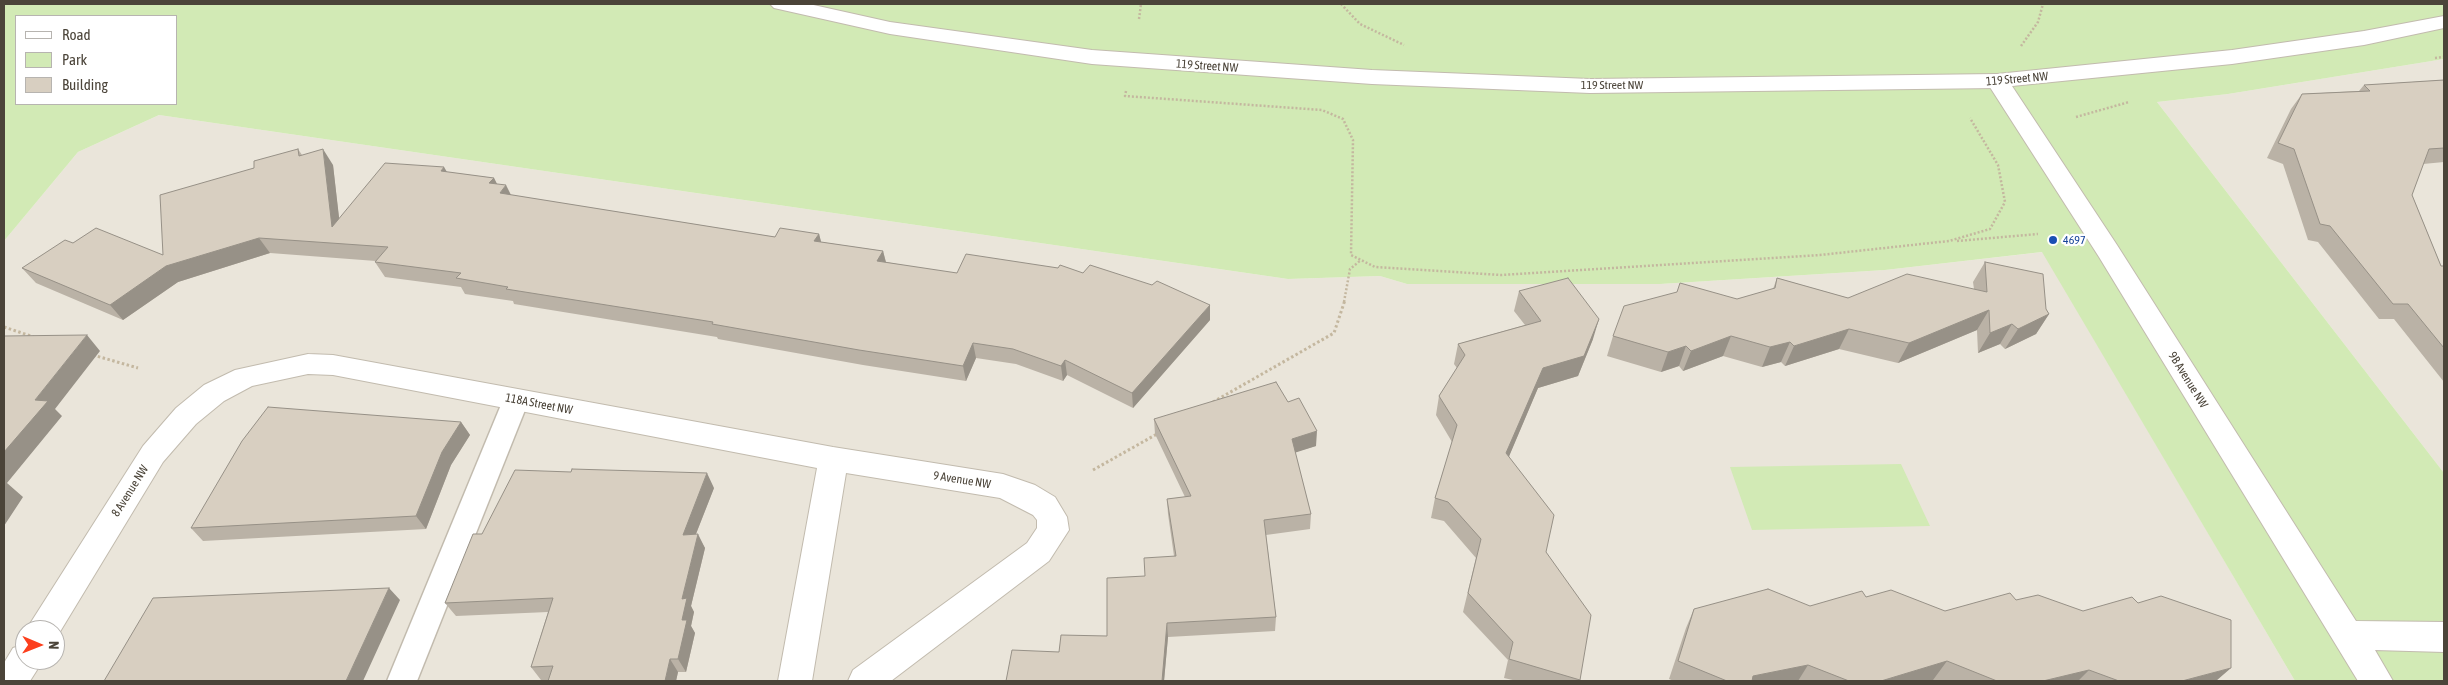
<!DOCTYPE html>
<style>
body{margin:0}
#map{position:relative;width:2448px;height:685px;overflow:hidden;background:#f6f3ec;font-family:"Asap Condensed",sans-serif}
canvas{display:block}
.frame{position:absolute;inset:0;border:5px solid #4b4439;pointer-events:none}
.legend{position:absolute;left:15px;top:15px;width:162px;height:90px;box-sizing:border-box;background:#fff;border:1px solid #b7b4b0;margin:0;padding:6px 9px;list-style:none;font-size:15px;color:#4b4439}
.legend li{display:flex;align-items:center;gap:10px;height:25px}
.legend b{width:25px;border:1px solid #b7b4b0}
.north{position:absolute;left:15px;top:620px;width:50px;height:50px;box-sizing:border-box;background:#fff;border:1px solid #b7b4b0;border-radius:50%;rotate:91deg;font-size:14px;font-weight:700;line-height:20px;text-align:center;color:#4b4439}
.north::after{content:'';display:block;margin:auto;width:18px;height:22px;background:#fc3f1d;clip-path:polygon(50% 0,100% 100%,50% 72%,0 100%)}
</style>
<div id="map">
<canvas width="2448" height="685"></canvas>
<div class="frame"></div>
<ul class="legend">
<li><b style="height:6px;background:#fff"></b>Road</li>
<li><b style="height:14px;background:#d2eab5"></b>Park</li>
<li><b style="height:14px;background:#d8cfc1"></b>Building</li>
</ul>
<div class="north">N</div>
</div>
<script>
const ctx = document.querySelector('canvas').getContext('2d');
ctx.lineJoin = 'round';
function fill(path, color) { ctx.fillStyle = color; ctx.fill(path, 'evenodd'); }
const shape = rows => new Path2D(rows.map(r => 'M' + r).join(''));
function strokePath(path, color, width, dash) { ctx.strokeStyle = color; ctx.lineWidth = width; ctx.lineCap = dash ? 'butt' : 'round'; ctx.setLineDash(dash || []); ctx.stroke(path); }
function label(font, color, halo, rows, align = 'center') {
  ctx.font = font + ' "Asap Condensed",sans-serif'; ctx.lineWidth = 4.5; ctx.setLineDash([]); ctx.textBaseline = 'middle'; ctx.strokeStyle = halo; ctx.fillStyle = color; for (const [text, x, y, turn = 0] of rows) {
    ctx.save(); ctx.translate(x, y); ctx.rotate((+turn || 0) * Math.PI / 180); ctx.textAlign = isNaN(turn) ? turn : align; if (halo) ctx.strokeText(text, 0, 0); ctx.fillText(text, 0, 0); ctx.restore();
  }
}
fill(shape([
 [2444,59,2444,473,2157,102,2228,94],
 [159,115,1288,279,1380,276,1407,284,1660,284,1885,270,2043,252,2295,681,4,681,4,241,78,152],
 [25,630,55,630,55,660,25,660]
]), '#eae5da');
fill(shape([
 [4,4,2444,4,2444,59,2228,94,2157,102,2444,473,2444,681,2295,681,2042,252,1885,270,1660,284,1407,284,1380,276,1288,279,159,115,78,152,4,241],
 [16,16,176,16,176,104,16,104],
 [1901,464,1930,526,1752,530,1730,467]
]), '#d2eab5');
const service = shape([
 [516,390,525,393,529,400,417,681,387,681,503,400,507,393,516,390]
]);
const minor = shape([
 [770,4,809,4,890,22,1092,50,1372,70,1590,79,1997,74,2005,76,2008,81,2005,86,1997,88,1590,93,1372,84,1092,64,890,34,774,8,770,4],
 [308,354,333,355,833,447,1003,474,1035,485,1055,497,1067,517,1069,530,1049,561,891,681,848,681,853,670,1027,543,1037,528,1037,520,1033,515,1000,498,846,473,812,681,778,681,817,468,333,375,308,374,252,386,224,401,196,424,163,462,55,640,55,630,26,630,143,446,176,408,204,385,235,370,308,354],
 [25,644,25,660,41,660,37,670,30,681,4,681,4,663,13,648,25,644]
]);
const tertiary = shape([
 [2444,16,2444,28,2364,45,2232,64,2012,86,2117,245,2356,621,2444,622,2444,652,2375,650,2393,681,2358,681,2099,257,1986,81,1989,76,1997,74,2232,50,2364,31,2444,16]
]);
strokePath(service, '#c2bbae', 3);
strokePath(minor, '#c2bbae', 2);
strokePath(tertiary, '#c2bbae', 2);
strokePath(shape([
 [1341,4,1360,24,1404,45],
 [1139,19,1141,4],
 [2021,46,2038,22,2043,4],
 [2435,58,2444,57],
 [1126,91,1125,96,1322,110,1343,119,1353,140,1351,255,1375,267,1502,275,1820,255,1949,241,1990,229,2005,202,1998,165,1970,118],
 [2076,117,2129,102],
 [1957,241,2038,234],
 [1344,302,1350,269,1361,260]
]), '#c4b79f', 2.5, [2, 2]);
strokePath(shape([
 [4,327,34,337],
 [93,355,138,368],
 [1213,402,1334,333,1345,300],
 [1093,470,1157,434]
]), '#c4b79f', 3, [2.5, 2.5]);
fill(service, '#fff');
fill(minor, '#fff');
fill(tertiary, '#fff');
fill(shape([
 [2444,80,2444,162,2423,164,2412,195,2441,266,2444,266,2444,382,2394,319,2379,319,2318,242,2308,240,2283,164,2267,158,2291,109,2302,94,2359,91,2364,85],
 [298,149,302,155,333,165,339,219,447,172,494,178,497,184,511,195,775,237,819,234,821,242,883,251,886,262,1210,320,1133,408,1067,375,1063,381,1016,364,976,358,966,381,863,365,718,339,717,337,514,304,513,301,465,294,461,287,385,277,375,262,376,261,270,253,178,282,123,320,36,283,22,268,73,243,163,255,254,168],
 [1985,262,2046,309,2049,314,2036,334,2005,349,2000,344,1978,353,1977,330,1898,363,1839,349,1785,366,1781,362,1762,367,1723,356,1683,371,1679,366,1661,372,1607,356,1613,336,1773,289,1777,278,1848,298,1974,289,1973,282],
 [1519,291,1593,339,1578,376,1538,388,1509,456,1546,552,1580,680,1579,681,1517,681,1504,678,1508,660,1463,612,1476,558,1444,521,1431,518,1435,498,1452,442,1436,415,1439,396,1457,368,1454,364,1458,344,1525,325,1514,311],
 [1288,402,1316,446,1295,452,1311,514,1310,529,1266,535,1276,617,1275,631,1168,637,1164,681,1006,681,1059,652,1107,636,1145,576,1174,556,1168,514,1167,499,1185,497,1155,434,1154,419],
 [461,422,470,435,451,465,426,529,203,541,191,528],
 [714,488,696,534,705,548,691,606,694,612,691,626,695,633,686,672,678,672,676,681,548,681,548,680,541,680,531,667,548,612,456,616,445,603,482,534],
 [1866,597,1945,611,2016,600,2216,681,1937,681,1933,680,1927,681,1674,681,1669,679,1686,628,1694,609,1810,606]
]), '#bab2a6');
fill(shape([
 [323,149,333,165,342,243,332,227],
 [444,167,453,182,441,171],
 [494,178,501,192,506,185,514,201,508,208,489,183],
 [819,234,823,249,814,241],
 [259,238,270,253,178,282,123,320,110,305,166,266],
 [883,251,887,267,877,261],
 [1210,305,1210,320,1133,408,1132,393],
 [1989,310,1977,330,1898,363,1909,343],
 [2049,314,2036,334,2005,349,2018,329],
 [1599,319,1593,339,1578,376,1538,388,1502,473,1506,453,1543,368],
 [2012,324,2000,344,1978,353,1990,333],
 [1849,329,1839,349,1785,366,1794,346],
 [87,335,100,351,55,409,62,416,7,483,23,497,4,526,4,452,35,400],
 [1731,336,1723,356,1683,371,1691,351],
 [1790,342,1781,362,1762,367,1770,347],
 [973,343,976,358,966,381,963,366],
 [1686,346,1679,366,1661,372,1668,352],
 [1065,360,1067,375,1063,381,1061,366],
 [461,422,470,435,451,465,426,529,416,516,442,452],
 [1317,431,1316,446,1291,454,1292,439],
 [707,473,714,488,690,549,683,535],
 [698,534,705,548,691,606,694,612,691,626,695,633,686,672,678,659,682,620,682,599],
 [389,588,400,600,363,681,346,681],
 [1167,623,1168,637,1164,681,1162,681],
 [670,659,678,672,676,681,665,681],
 [1947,661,1933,680,1927,681,1881,681],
 [1808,665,1798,681,1750,681,1753,676],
 [2231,668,2216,681,2182,681],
 [2089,670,2078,681,2043,681]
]), '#979187');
const building = shape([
 [2444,80,2444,148,2429,149,2412,195,2441,266,2444,266,2444,348,2408,304,2393,304,2330,226,2320,224,2294,149,2278,143,2302,94,2370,91,2364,85,2444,80],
 [298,149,299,156,323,149,332,227,385,163,444,167,441,171,494,178,489,183,506,185,500,193,775,237,780,228,819,234,814,241,883,251,877,261,957,273,966,254,1058,268,1060,265,1083,273,1090,265,1152,285,1157,281,1210,305,1132,393,1065,360,1061,366,1013,349,973,343,963,366,859,350,712,324,713,322,506,289,508,287,456,278,461,273,375,262,388,247,259,238,166,266,110,305,22,268,65,240,73,243,96,228,163,255,160,195,254,168,254,161,298,149],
 [1985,262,2043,274,2046,309,2049,314,2018,329,2012,324,1990,333,1989,310,1909,343,1849,329,1794,346,1790,342,1770,347,1731,336,1691,351,1686,346,1668,352,1613,336,1624,306,1677,292,1680,283,1737,299,1775,288,1777,278,1848,298,1907,274,1987,292,1985,262],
 [1568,278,1599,319,1584,356,1543,368,1506,453,1554,515,1546,552,1591,615,1580,680,1509,659,1513,642,1468,593,1481,539,1448,502,1435,498,1457,425,1439,396,1465,355,1458,344,1541,321,1519,291,1568,278],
 [87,335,35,400,48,401,4,452,4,336,87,335],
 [1276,382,1288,402,1299,398,1317,431,1292,439,1311,514,1264,520,1276,617,1167,623,1162,681,1006,681,1012,650,1059,652,1061,635,1107,636,1107,578,1145,576,1144,558,1176,556,1167,499,1191,496,1154,419,1276,382],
 [268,407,461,422,442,452,416,516,191,528,242,441,268,407],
 [572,469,707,473,683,535,698,534,682,599,687,598,682,620,687,620,678,659,670,659,665,681,548,681,553,666,531,667,553,598,445,603,473,534,482,534,515,470,571,472,572,469],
 [389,588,346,681,104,681,153,598,389,588],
 [1768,589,1810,606,1862,591,1866,597,1891,590,1945,611,2010,593,2016,600,2038,595,2083,611,2132,597,2138,603,2161,596,2231,620,2231,668,2182,681,2119,681,2089,670,2043,681,1997,681,1947,661,1881,681,1849,681,1808,665,1753,676,1752,681,1727,681,1678,661,1694,609,1768,589]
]);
fill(building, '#d8cfc1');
strokePath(building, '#979187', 1);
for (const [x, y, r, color] of [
 [2053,240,5,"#1a4fb4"]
]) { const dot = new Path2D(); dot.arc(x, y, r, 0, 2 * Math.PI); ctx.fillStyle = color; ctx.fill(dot); strokePath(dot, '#fff', 2); }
label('12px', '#4b4439', '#fff', [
 ["119 Street NW",1207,66,4],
 ["119 Street NW",2017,79,-5],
 ["119 Street NW",1612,85],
 ["9B Avenue NW",2188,380,58],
 ["118A Street NW",539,404,11],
 ["9 Avenue NW",962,480,9],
 ["8 Avenue NW",130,491,-58]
]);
label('12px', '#164399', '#fff', [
 ["4697",2063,240]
], 'left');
</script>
